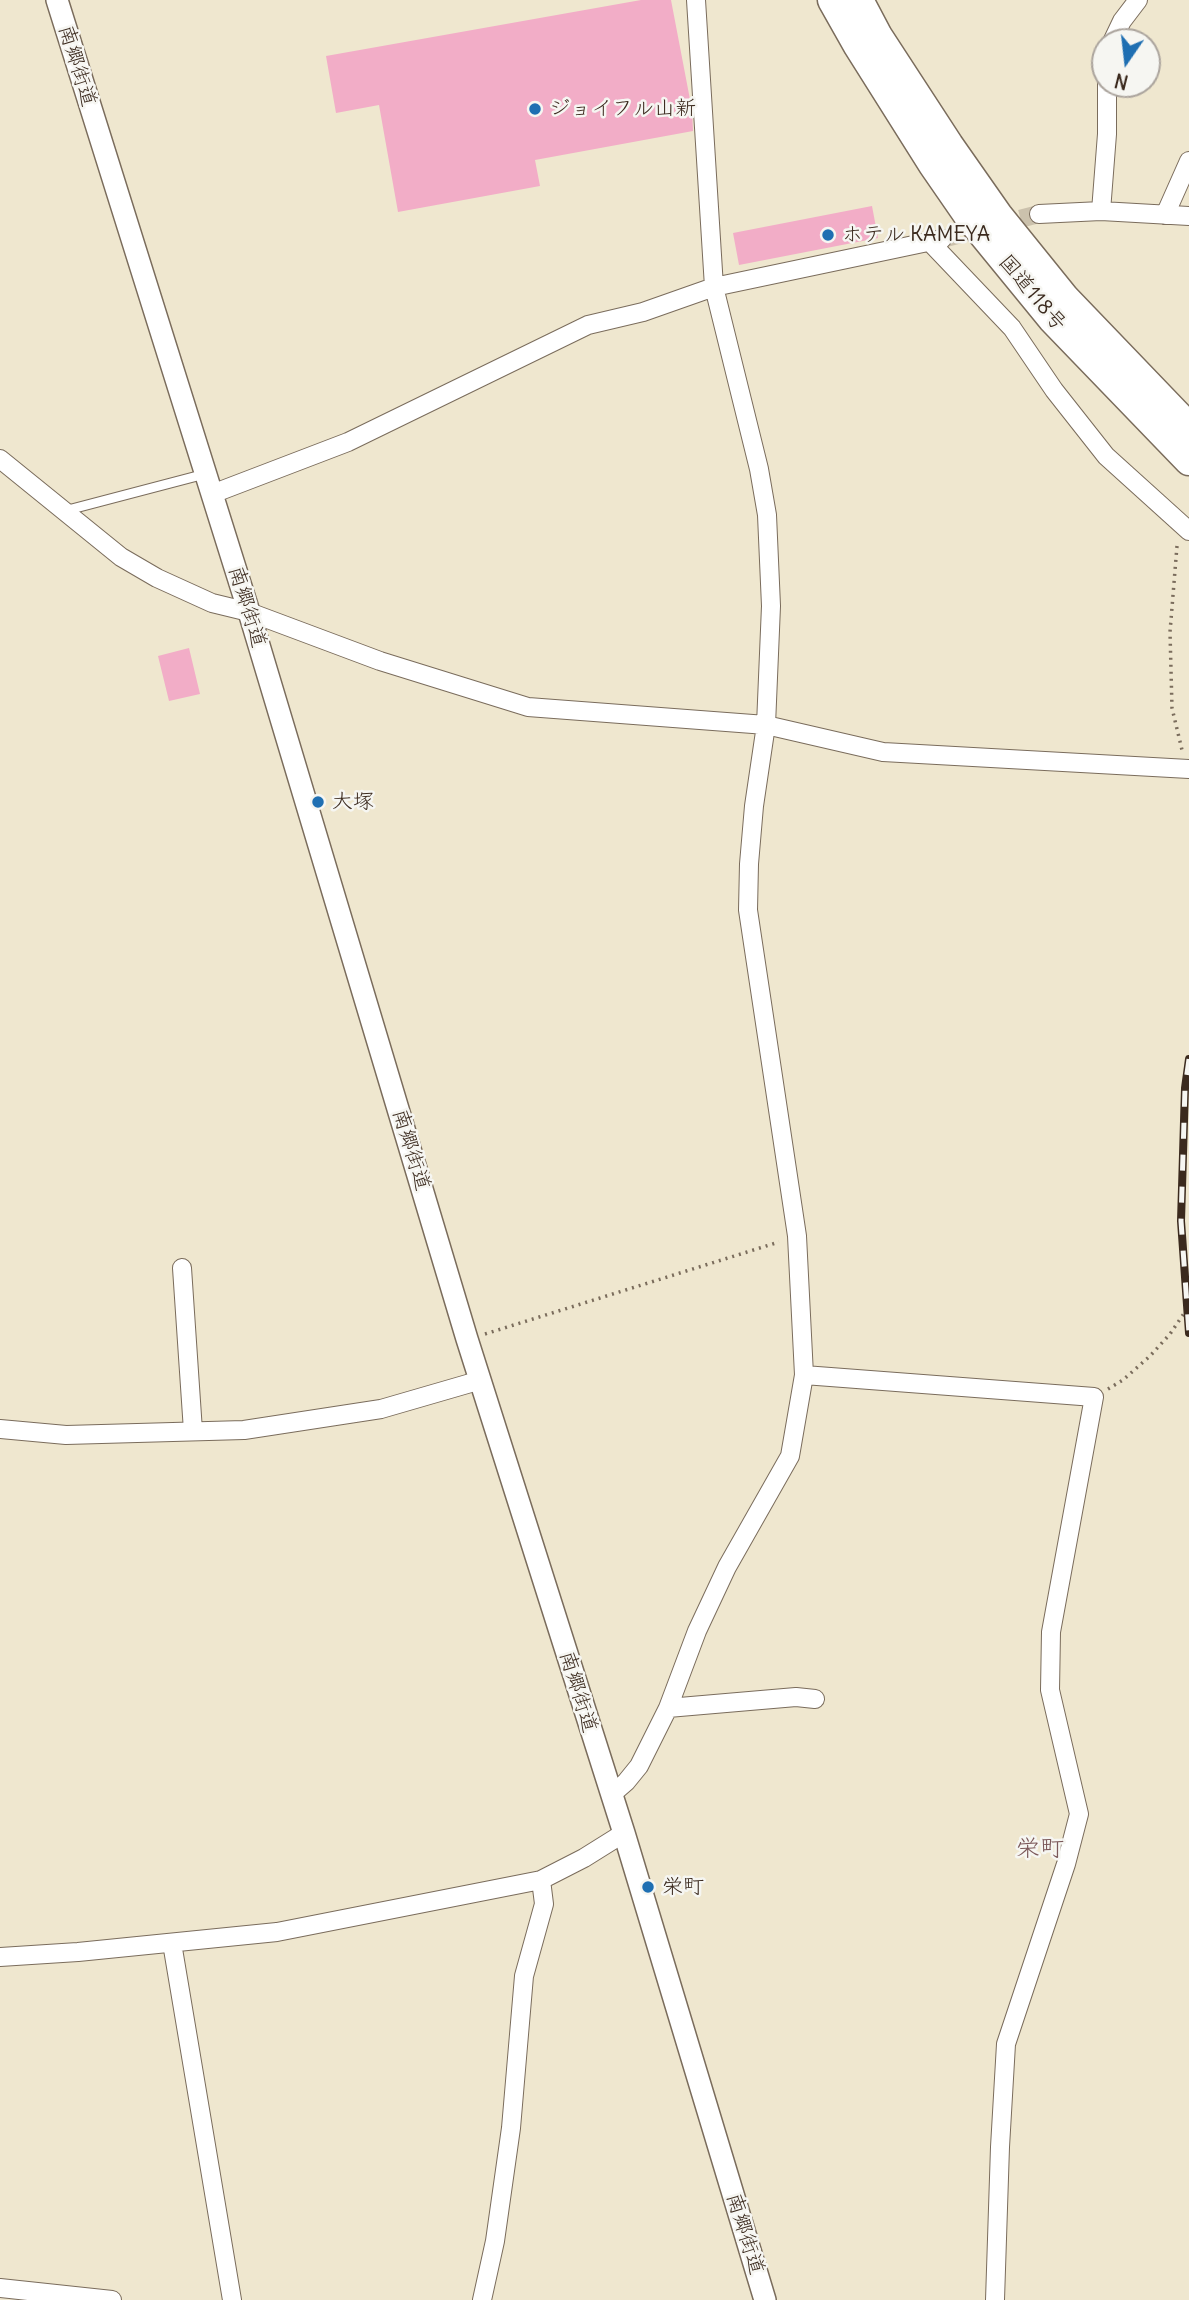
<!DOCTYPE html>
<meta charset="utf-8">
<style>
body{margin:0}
#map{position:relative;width:1189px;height:2300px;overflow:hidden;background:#efe7cf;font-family:Delius,sans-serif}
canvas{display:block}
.north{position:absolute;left:1091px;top:28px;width:70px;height:70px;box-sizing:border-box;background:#f6f6f2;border:2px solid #aba49d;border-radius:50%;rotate:194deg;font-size:19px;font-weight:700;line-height:28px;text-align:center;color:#3b2a1e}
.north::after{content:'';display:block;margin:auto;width:24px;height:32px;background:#1f6fb2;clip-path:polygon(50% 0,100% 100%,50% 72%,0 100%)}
</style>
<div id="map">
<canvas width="1189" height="2300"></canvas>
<div class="north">N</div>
</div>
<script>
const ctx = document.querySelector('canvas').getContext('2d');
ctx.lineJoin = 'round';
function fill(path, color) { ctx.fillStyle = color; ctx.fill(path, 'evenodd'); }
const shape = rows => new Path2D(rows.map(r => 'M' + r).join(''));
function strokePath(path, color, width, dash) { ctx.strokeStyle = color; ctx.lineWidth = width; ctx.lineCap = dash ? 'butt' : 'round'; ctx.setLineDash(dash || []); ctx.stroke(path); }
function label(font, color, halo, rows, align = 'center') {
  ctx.font = font + ' Delius,"Klee One",sans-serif'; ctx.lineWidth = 5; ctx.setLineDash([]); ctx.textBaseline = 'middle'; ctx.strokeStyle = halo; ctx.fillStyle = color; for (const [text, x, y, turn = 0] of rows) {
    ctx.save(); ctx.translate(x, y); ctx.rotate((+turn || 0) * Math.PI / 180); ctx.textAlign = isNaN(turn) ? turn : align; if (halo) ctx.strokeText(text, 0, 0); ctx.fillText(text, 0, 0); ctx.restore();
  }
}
fill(shape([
 [641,0,671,0,692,110,693,131,535,160,540,186,398,212,379,105,336,113,326,56],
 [872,206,878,238,739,265,733,233],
 [189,648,200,694,169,701,158,656]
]), '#f2adc7');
strokePath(shape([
 [942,239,1039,214]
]), '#cbc1ac', 18, [18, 9]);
const service = shape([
 [64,511,205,474]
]);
const minor = shape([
 [1112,42,1122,21,1138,0],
 [1101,211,1107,134,1107,84],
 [1039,214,1101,211,1189,216],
 [1165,215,1189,161],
 [930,242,1012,328,1054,390,1106,456,1189,531],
 [0,459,121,557,157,578,212,603,249,612,380,661,528,707,766,725,883,752,1189,769],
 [212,494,348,442,588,325,643,312,714,287,942,239],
 [182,1268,193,1431],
 [804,1375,1094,1397,1051,1632,1050,1690,1079,1814,1066,1864,1006,2044,1000,2147,995,2300],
 [0,1429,66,1435,244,1430,381,1409,481,1380],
 [668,1708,796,1697,815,1699],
 [611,1795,626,1782,639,1766,668,1708,697,1631,727,1567,790,1456,804,1375,797,1236,748,910,749,864,754,806,766,725,771,606,767,515,759,469,714,287,696,0],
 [172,1943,232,2300],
 [0,1957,78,1952,277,1932,541,1880,584,1858,624,1833],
 [0,2288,112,2300],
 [482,2300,495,2241,511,2128,524,1976,544,1904,541,1880]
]);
const tertiary = shape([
 [57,0,249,612,467,1339,624,1833,765,2300]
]);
const trunk = shape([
 [832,0,858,46,933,165,971,220,1052,319,1189,461],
 [859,0,878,36,949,145,998,215,1065,298,1189,427]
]);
strokePath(service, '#7a6c5c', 11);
strokePath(minor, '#7a6c5c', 20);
strokePath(tertiary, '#7a6c5c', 24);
strokePath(trunk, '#7a6c5c', 31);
strokePath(shape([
 [1177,546,1170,632,1172,708,1182,750],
 [485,1334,779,1242],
 [1108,1389,1123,1380,1150,1356,1170,1334,1189,1306]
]), '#7a6c5c', 3.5, [2, 5]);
strokePath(service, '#fff', 9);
strokePath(minor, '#fff', 18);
strokePath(tertiary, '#fff', 21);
strokePath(trunk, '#fff', 28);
const rail = shape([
 [1189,1059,1185,1088,1181,1221,1189,1333]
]);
strokePath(rail, '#3b2a1e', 8);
strokePath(rail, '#f6f6f2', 5, [16]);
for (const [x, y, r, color] of [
 [535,109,7,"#1f6fb2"],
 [828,235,7,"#1f6fb2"],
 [318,802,7,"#1f6fb2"],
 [648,1887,7,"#1f6fb2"]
]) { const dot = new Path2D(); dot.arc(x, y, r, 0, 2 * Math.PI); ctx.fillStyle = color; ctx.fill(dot); strokePath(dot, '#f6f6f2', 2.5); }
label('21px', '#3b2a1e', '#f6f6f2', [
 ["南郷街道",77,66,73],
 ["国道118号",1032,293,50],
 ["南郷街道",247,607,73],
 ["南郷街道",411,1150,73],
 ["南郷街道",578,1692,73],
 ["南郷街道",745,2234,73]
]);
label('21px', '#3b2a1e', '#f6f6f2', [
 ["ジョイフル山新",549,109],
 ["ホテル KAMEYA",842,235],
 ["大塚",332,802],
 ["栄町",662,1887]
], 'left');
label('24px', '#7b5859', '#f6f6f2', [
 ["栄町",1040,1849]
]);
</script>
